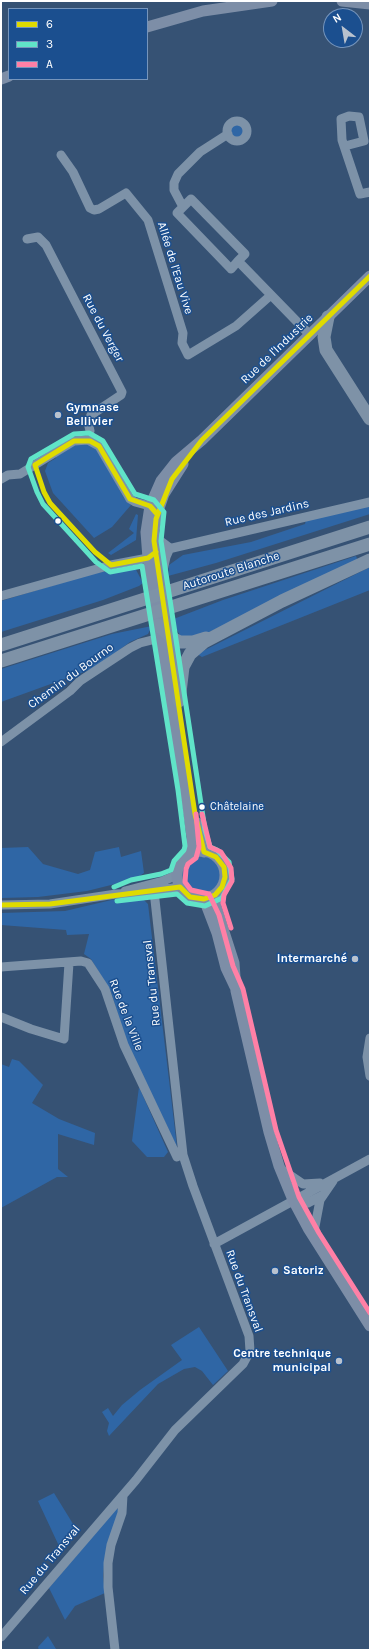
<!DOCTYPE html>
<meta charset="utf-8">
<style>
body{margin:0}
#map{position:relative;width:371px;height:1651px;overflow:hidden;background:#365274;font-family:Karla,sans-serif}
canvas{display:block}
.frame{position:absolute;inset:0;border:2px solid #fff;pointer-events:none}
.legend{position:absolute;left:8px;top:8px;width:140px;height:72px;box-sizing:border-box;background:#1b4f8f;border:1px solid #7695bc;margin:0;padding:5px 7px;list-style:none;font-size:12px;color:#fff}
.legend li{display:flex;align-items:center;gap:8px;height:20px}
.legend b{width:20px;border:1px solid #7695bc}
.north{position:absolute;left:323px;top:8px;width:40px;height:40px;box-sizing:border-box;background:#1b4f8f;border:1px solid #7695bc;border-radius:50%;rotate:329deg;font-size:11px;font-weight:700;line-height:16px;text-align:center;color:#fff}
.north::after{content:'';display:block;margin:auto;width:14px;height:18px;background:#b9c2ce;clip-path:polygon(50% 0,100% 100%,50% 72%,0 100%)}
</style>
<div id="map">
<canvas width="371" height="1651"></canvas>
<div class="frame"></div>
<ul class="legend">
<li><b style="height:5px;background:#dfdb00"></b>6</li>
<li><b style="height:5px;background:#60e4c8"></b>3</li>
<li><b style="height:5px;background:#ff80a6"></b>A</li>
</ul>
<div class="north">N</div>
</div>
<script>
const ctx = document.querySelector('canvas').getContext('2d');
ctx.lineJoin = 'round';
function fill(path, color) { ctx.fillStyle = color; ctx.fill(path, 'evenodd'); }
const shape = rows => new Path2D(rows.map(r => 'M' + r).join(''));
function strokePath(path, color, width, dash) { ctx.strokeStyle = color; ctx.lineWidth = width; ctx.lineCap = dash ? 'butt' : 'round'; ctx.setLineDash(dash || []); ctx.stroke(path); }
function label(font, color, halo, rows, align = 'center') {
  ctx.font = font + ' Karla,sans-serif'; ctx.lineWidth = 3; ctx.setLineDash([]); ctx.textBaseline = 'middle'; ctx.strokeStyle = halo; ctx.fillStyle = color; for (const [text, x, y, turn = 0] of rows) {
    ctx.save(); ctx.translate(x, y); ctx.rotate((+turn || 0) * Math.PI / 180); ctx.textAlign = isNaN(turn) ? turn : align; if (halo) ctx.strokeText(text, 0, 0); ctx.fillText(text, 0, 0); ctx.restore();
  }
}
fill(shape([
 '230 131a7 7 0 1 1 14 0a7 7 0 1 1-14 0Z',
 [87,443,96,448,124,498,131,505,112,527,94,538,53,493,45,471,48,463,56,458,55,456,73,445],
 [370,505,370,514,216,563,168,576,169,565,183,555,251,542,305,524,306,520],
 [136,514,138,515,136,540,111,555,108,553,134,533,129,529],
 [356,556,358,561,201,636,181,637,171,620,223,600],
 [134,566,143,583,139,586,103,600,1,632,1,601,91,574],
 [370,567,370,590,202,657,197,654],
 [152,626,148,634,130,642,95,668,1,702,1,669,112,634],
 [28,847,43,864,78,874,90,870,95,852,119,847,121,857,141,851,144,873,135,879,87,891,38,897,1,898,1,848],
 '182 875a19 19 0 1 1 38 0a19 19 0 1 1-38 0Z',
 [135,896,141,897,148,904,177,1147,127,1043,111,992,91,959,84,954,89,934,67,935,66,930,1,925,1,913,65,911,120,898],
 [12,1059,19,1061,43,1085,32,1103,59,1119,95,1133,94,1145,58,1134,58,1169,68,1177,57,1177,1,1208,1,1064,9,1067],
 [139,1087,168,1152,164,1157,147,1157,132,1141],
 [199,1327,228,1371,213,1385,202,1371,195,1367,184,1369,158,1384,109,1436,107,1431,109,1423,102,1412,108,1408,113,1416,122,1405,140,1390,182,1360,171,1345],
 [54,1493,78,1532,59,1546,38,1501],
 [116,1508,120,1511,105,1556,103,1576,105,1593,75,1606,65,1620,49,1588],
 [48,1636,56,1649,57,1650,39,1650,38,1647]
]), '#2f66a5');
strokePath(shape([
 '227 131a10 10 0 1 1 20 0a10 10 0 1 1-20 0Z',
 [345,146,364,141,359,117,349,116,341,119,342,140,360,194,370,192],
 [61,155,73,172,90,208,94,210,99,209,126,193,148,220,183,333,182,343,188,355,236,326,271,295],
 [183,207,174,190,174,183,178,174,200,152,228,134],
 [27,239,38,237,46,245,122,392,121,395,91,415,88,422,90,431],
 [238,261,231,269,177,213,191,199,245,254,238,261,310,335],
 [1,479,8,475,20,474,74,441,88,440,99,446,130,499,135,502,150,506,154,511],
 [154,536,170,548,166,557,162,575],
 [151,553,370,502],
 [1,596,111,565,148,558,153,554],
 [1,742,70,691,80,681,130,648,140,643,160,638],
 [125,891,163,881,177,875],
 [1,905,50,904,116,894,135,893,180,887],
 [1,967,81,961,88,963,105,989,124,1045,177,1157],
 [1,1017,31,1029,64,1039,69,963],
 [370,1038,367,1057,370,1076],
 [281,1169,303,1184,320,1183],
 [293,1200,308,1203,323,1195],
 [313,1237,320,1200,333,1181],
 [214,1244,370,1159],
 [1,1637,136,1480,175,1430,243,1364,250,1351,249,1336,193,1186,183,1155,154,891],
 [115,1650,108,1587,108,1563,111,1545,122,1513,123,1495]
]), '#7d92a8', 9);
strokePath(shape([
 [342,1,370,4],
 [147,27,203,11,272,1],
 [1,79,9,76],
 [175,676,154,531,157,514,164,494,183,464],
 [197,823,204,852],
 '177 875a24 24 0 1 1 48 0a24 24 0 1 1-48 0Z',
 [190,854,192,837,185,789,148,558,146,532,150,506,161,481,176,462,202,440,370,276],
 [217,893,216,907,234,963,236,991,269,1132,279,1166,293,1200,308,1228,370,1326],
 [204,899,217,933,226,968,235,987]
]), '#7d8ea7', 11);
strokePath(shape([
 [328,317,324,337,326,350,370,419],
 [158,625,174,639,180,642,193,642,206,638],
 [1,645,370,527],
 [1,661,370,544],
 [179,701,183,667,190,654,204,642,282,601,370,560]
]), '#7e92a7', 13);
strokePath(shape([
 [156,552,148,558,111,565,95,552,50,503,44,492,35,465,74,441,90,441,99,446,130,499,150,506,157,514],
 [1,905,50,904,180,887,190,897,204,899,215,895,222,887,225,877,224,867,216,857,204,852,195,814,154,541,156,519,172,479,202,440,370,276]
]), '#dfdb00', 5);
strokePath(shape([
 [114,887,131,880,161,874,171,870,174,861,184,850,185,846,178,790,142,566,110,572,96,562,43,504,37,492,28,467,31,459,74,434,89,433,103,441,135,494,154,500,164,512,161,541,205,830,210,847,217,850,229,862,232,879,222,898,205,906,187,903,177,894,117,901]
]), '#60e4c8', 5);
strokePath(shape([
 [196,814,199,847,196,858,188,864,186,869,185,882,191,890,209,894,219,915,233,966,243,989,276,1130,299,1197,319,1233,370,1313],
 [202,814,210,847,221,852,231,868,232,881,224,895,223,903,231,928]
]), '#ff80a6', 5);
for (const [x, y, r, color] of [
 [58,415,4,"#b9c2ce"],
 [58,521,3.5,"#fff"],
 [202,807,3.5,"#fff"],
 [355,959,4,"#b9c2ce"],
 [275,1271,4,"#b9c2ce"],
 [339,1361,4,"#b9c2ce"]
]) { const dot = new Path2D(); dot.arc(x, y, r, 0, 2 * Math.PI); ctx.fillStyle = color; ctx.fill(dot); strokePath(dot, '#1b4f8f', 1.5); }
label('11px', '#fff', '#1b4f8f', [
 ["Châtelaine",210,807]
], 'left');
label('12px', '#fff', '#1b4f8f', [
 ["Allée de l'Eau Vive",175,268,73],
 ["Rue du Verger",103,328,62],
 ["Rue de l'Industrie",277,349,-44],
 ["Rue des Jardins",267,513,-13],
 ["Autoroute Blanche",231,571,-18],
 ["Chemin du Bourno",71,676,-36],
 ["Rue du Transval",152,983,-96],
 ["Rue de la Ville",126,1015,69],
 ["Rue du Transval",244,1291,70],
 ["Rue du Transval",50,1560,-50]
]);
label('bold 12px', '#fff', '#1b4f8f', [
 ["Gymnase",66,408],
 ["Bellivier",66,422],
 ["Intermarché",347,959,"right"],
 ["Satoriz",283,1271],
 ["Centre technique",331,1354,"right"],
 ["municipal",331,1368,"right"]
], 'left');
</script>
